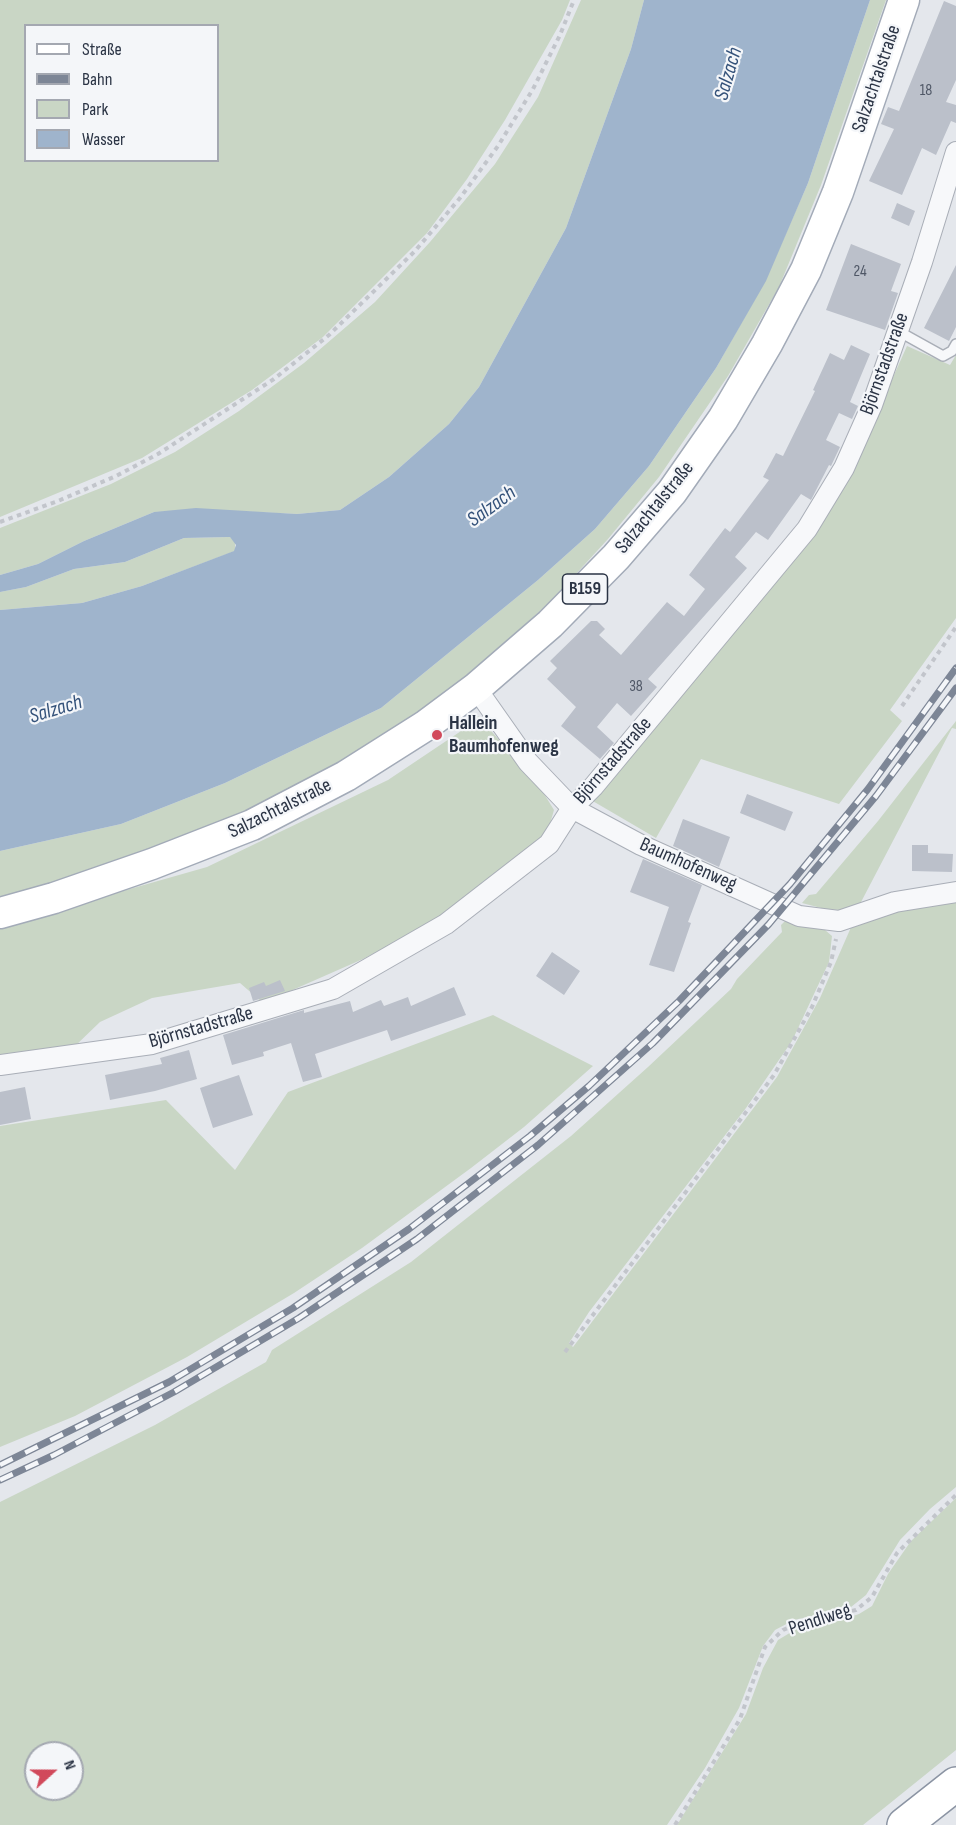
<!DOCTYPE html>
<meta charset="utf-8">
<style>
body{margin:0}
#map{position:relative;width:956px;height:1825px;overflow:hidden;background:#e4e7ec;font-family:"Sofia Sans Condensed",sans-serif}
canvas{display:block}
.legend{position:absolute;left:24px;top:24px;width:195px;height:138px;box-sizing:border-box;background:#f4f6f9;border:2px solid #a4a8b1;margin:0;padding:8px 10px;list-style:none;font-size:18px;color:#2b3445}
.legend li{display:flex;align-items:center;gap:12px;height:30px}
.legend b{width:30px;border:2px solid #a4a8b1}
.north{position:absolute;left:24px;top:1741px;width:60px;height:60px;box-sizing:border-box;background:#f4f6f9;border:2px solid #a4a8b1;border-radius:50%;rotate:69deg;font-size:16px;font-weight:700;line-height:24px;text-align:center;color:#2b3445}
.north::after{content:'';display:block;margin:auto;width:21px;height:27px;background:#d1495b;clip-path:polygon(50% 0,100% 100%,50% 72%,0 100%)}
</style>
<div id="map">
<canvas width="956" height="1825"></canvas>
<ul class="legend">
<li><b style="height:8px;background:#fff"></b>Straße</li>
<li><b style="height:8px;background:#7d8696"></b>Bahn</li>
<li><b style="height:16px;background:#c9d6c5"></b>Park</li>
<li><b style="height:16px;background:#9fb4cc"></b>Wasser</li>
</ul>
<div class="north">N</div>
</div>
<script>
const ctx = document.querySelector('canvas').getContext('2d');
ctx.lineJoin = 'round';
function fill(path, color) { ctx.fillStyle = color; ctx.fill(path, 'evenodd'); }
const shape = rows => new Path2D(rows.map(r => 'M' + r).join(''));
function strokePath(path, color, width, dash) { ctx.strokeStyle = color; ctx.lineWidth = width; ctx.lineCap = dash ? 'butt' : 'round'; ctx.setLineDash(dash || []); ctx.stroke(path); }
function label(font, color, halo, rows, align = 'center') {
  ctx.font = font + ' "Sofia Sans Condensed",sans-serif'; ctx.lineWidth = 4.5; ctx.setLineDash([]); ctx.textBaseline = 'middle'; ctx.strokeStyle = halo; ctx.fillStyle = color; for (const [text, x, y, turn = 0] of rows) {
    ctx.save(); ctx.translate(x, y); ctx.rotate((+turn || 0) * Math.PI / 180); ctx.textAlign = isNaN(turn) ? turn : align; if (halo) ctx.strokeText(text, 0, 0); ctx.fillText(text, 0, 0); ctx.restore();
  }
}
fill(shape([
 [0,0,570,0,562,20,505,120,467,179,427,233,323,337,252,390,142,458,0,517],
 [26,26,218,26,218,160,26,160],
 [581,0,644,0,631,49,566,228,479,387,449,424,389,477,340,510,297,514,234,511,154,512,84,541,38,564,0,575,0,528,111,484,175,452,239,411,304,363,375,302,430,242,495,164,538,97],
 [870,0,886,0,821,185,779,287,728,376,659,477,608,539,553,599,445,698,369,749,242,818,0,903,0,851,121,824,225,783,381,708,538,580,595,529,649,466,716,368,765,281,808,183],
 [907,346,950,365,956,355,956,618,890,710,902,721,839,804,701,759,656,838,591,800,856,460],
 [230,537,235,541,235,551,142,586,82,603,0,610,0,592,26,587,74,569,125,562,184,538],
 [478,716,538,784,554,810,549,827,537,846,433,922,363,959,263,1003,240,983,152,998,100,1022,73,1048,0,1059,0,926,207,867,388,780,467,727],
 [956,721,956,729,952,728,860,904,840,910,825,909,802,903,809,895,816,894,878,821],
 [956,898,956,1487,930,1509,900,1540,866,1595,851,1607,794,1620,775,1630,763,1646,739,1708,705,1768,667,1825,0,1825,0,1502,155,1425,266,1362,272,1350,411,1262,571,1136,648,1067,731,989,737,979,782,932,781,925,786,920,825,930,832,936,829,962,792,1041,746,1108,589,1312,569,1343,573,1347,777,1077,820,998,852,925,896,910],
 [36,1753,72,1753,72,1789,36,1789],
 [493,1015,593,1066,524,1127,471,1168,362,1248,294,1293,187,1357,75,1416,0,1447,0,1126,166,1100,235,1170,288,1092],
 [956,1498,956,1750,863,1825,677,1825,746,1714,763,1668,778,1640,798,1628,835,1622,859,1614,872,1606,888,1574,911,1541]
]), '#c9d6c5');
fill(shape([
 [644,0,870,0,808,183,766,281,716,368,649,466,595,529,538,580,381,708,225,783,121,824,0,851,0,610,82,603,142,586,234,551,236,545,230,537,184,538,125,562,74,569,26,587,0,592,0,575,38,564,84,541,154,512,196,508,297,514,340,510,389,477,449,424,479,387,566,228,631,49]
]), '#9fb4cc');
fill(shape([
 [944,1,956,6,956,80,946,102,956,105,956,123,951,121,936,155,922,148,902,195,869,181,894,129,881,124,888,107,899,111],
 [897,203,915,211,909,226,891,218],
 [851,244,901,264,891,291,898,293,885,330,826,310],
 [956,265,956,327,949,341,924,328],
 [851,345,870,354,850,402,858,406,852,419,839,413,826,440,840,447,831,466,829,465,811,500,801,494,768,540,756,532,735,557,747,568,648,679,657,687,631,716,617,703,597,727,614,743,600,759,561,726,576,707,547,679,557,668,550,661,591,621,597,621,605,629,599,635,621,655,667,602,684,616,705,589,689,575,725,528,730,532,769,480,763,477,776,453,783,456,815,391,813,390,830,353,844,360],
 [747,794,793,812,785,831,740,813],
 [683,819,730,837,719,867,673,846],
 [912,845,928,845,928,853,953,854,952,872,912,871],
 [643,859,702,885,688,922,691,923,674,972,649,965,669,907,630,892],
 [552,952,580,971,564,995,536,976],
 [280,980,285,991,253,1001,249,988,264,982,266,986],
 [454,987,466,1015,391,1041,387,1030,315,1054,322,1077,303,1082,291,1043,263,1052,264,1056,232,1065,223,1035,304,1010,304,1013,350,1001,353,1012,381,1000,384,1006,408,997,411,1006],
 [189,1050,197,1079,155,1091,110,1100,105,1075,162,1064,160,1058],
 [239,1075,253,1115,213,1128,200,1088],
 [25,1087,31,1119,0,1125,0,1092]
]), '#bbc0ca');
const lane = shape([
 [898,331,943,356,952,351,956,344]
]);
const street = shape([
 [476,688,528,762,572,808,641,845,799,916,839,921,895,902,956,892],
 [0,1065,152,1044,333,989,446,924,549,844,572,808,593,787,807,529,844,468,872,405,922,262,956,152]
]);
const primary = shape([
 [0,913,54,898,152,864,252,825,346,776,425,726,476,688,550,624,616,557,672,492,723,419,767,344,806,270,838,192,904,0]
]);
const highway = shape([
 [904,1825,956,1784]
]);
strokePath(lane, '#a9aeb7', 12);
strokePath(street, '#a9aeb7', 22);
strokePath(primary, '#a3abb8', 33);
strokePath(highway, '#8b94a3', 36);
strokePath(shape([
 [0,522,58,501,116,476,158,454,274,379,329,335,415,251,460,198,498,146,533,89,560,35,574,0],
 [902,706,956,627],
 [565,1352,774,1075,812,1007,831,962,836,939],
 [675,1825,740,1719,765,1647,783,1630,804,1621,856,1610,872,1597,897,1553,956,1495]
]), '#c2c5cb', 4, [4.5, 4.5]);
strokePath(lane, '#f7f8fa', 9);
strokePath(street, '#f7f8fa', 20);
strokePath(primary, '#fff', 30);
strokePath(highway, '#fff', 33);
const rail = shape([
 [0,1465,169,1382,293,1308,409,1229,530,1136,589,1086,679,1001,790,884,868,789,956,668],
 [0,1480,54,1455,174,1392,299,1318,417,1239,538,1145,653,1043,769,924,876,796,956,688]
]);
strokePath(rail, '#7d8696', 7);
strokePath(rail, '#f4f6f9', 4.5, [14]);
for (const [x, y, r, color] of [
 [437,735,6,"#d1495b"]
]) { const dot = new Path2D(); dot.arc(x, y, r, 0, 2 * Math.PI); ctx.fillStyle = color; ctx.fill(dot); strokePath(dot, '#f4f6f9', 2); }
label('16px', '#4f5766', null, [
 ["18",926,91],
 ["24",860,272],
 ["38",636,687]
]);
for (const [x, y, w] of [
 [585,589,45]
]) { const box = new Path2D(); box.roundRect(x - w / 2, y - 15, w, 30, 4.5); ctx.fillStyle = '#f4f6f9'; ctx.fill(box); strokePath(box, '#2b3445', 1.5); }
label('bold 18px', '#2b3445', null, [
 ["B159",585,589]
]);
label('20px', '#2b3445', '#f4f6f9', [
 ["Salzachtalstraße",877,79,-71],
 ["Björnstadstraße",885,364,-70],
 ["Salzachtalstraße",655,508,-51],
 ["Björnstadstraße",613,761,-49],
 ["Salzachtalstraße",280,809,-26],
 ["Baumhofenweg",688,865,24],
 ["Björnstadstraße",201,1028,-16],
 ["Pendlweg",820,1620,-18]
]);
label('bold 20px', '#2b3445', '#f4f6f9', [
 ["Hallein",449,724],
 ["Baumhofenweg",449,747]
], 'left');
label('italic 21px', '#34527a', '#f4f6f9', [
 ["Salzach",729,74,-74],
 ["Salzach",492,507,-36],
 ["Salzach",56,710,-17]
]);
</script>
